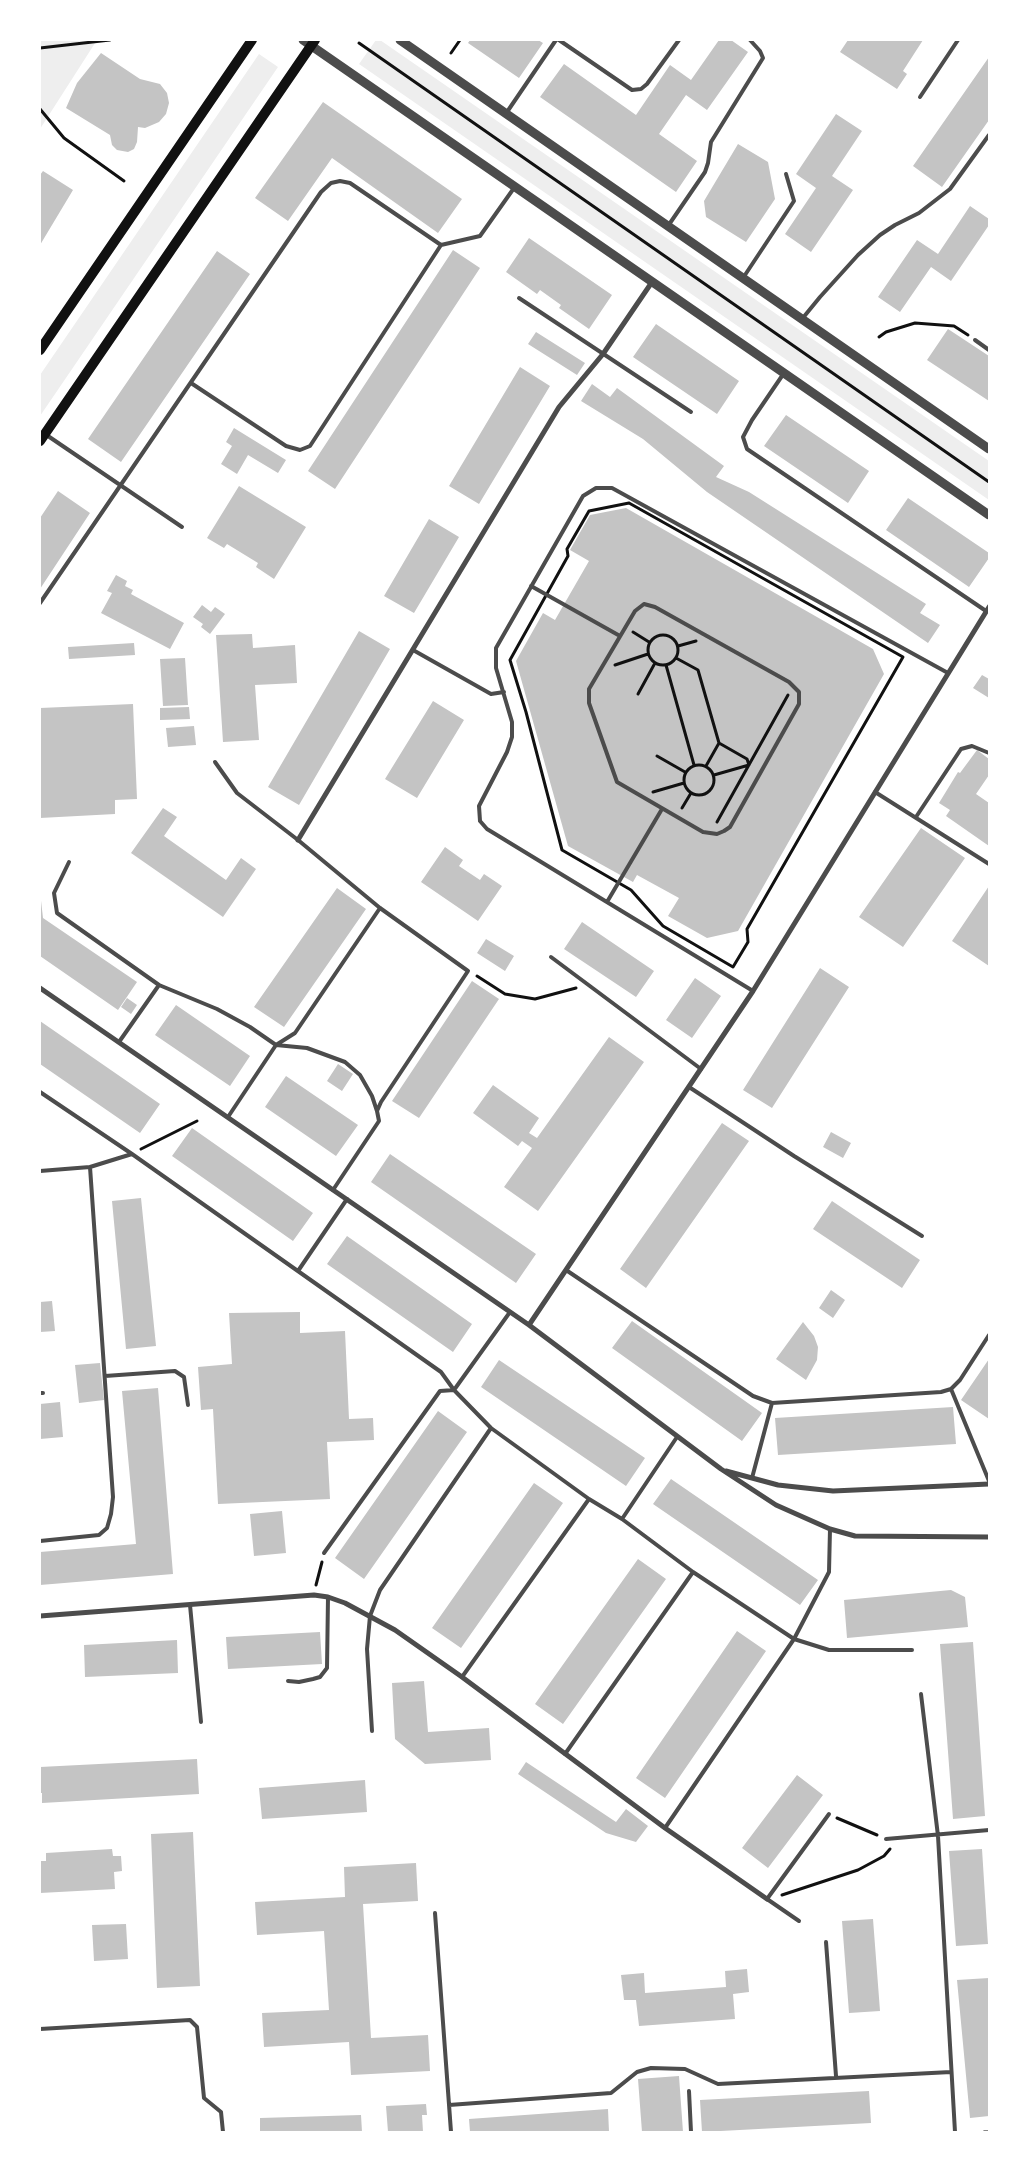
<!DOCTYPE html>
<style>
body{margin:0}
#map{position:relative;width:1029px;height:2172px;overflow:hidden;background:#fff;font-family:"Exo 2",sans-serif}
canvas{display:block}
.frame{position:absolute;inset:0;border:41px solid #fff;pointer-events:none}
</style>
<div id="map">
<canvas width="1029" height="2172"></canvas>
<div class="frame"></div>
</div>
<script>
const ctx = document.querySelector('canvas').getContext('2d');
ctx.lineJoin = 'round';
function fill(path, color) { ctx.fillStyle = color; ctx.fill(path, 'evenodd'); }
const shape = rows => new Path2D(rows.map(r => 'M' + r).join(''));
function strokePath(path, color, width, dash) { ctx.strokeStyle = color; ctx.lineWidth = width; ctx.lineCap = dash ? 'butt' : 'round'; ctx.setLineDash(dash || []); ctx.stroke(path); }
fill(shape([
 [40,40,97,40,40,129],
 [376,40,380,40,989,461,989,500,359,64],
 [259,54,278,67,40,416,40,375]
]), '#eee');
fill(shape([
 [470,40,538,40,543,43,519,78,468,43],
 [719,40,731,40,748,52,707,110,686,95,659,134,697,161,676,192,540,97,564,64,636,115,670,65,691,80],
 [848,40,923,40,903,71,907,74,897,89,840,52],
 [101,53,140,79,160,84,167,93,169,103,166,114,159,122,145,128,138,127,137,142,134,149,128,152,117,150,112,145,110,135,66,108,77,83],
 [989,57,989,120,942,187,913,166],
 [323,102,462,199,438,233,332,158,288,221,255,198],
 [836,114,862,131,832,176,853,190,811,252,785,234,816,188,796,174],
 [738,144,768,162,775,199,746,242,706,217,704,201],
 [43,171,73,190,40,245,40,175],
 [970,206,989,219,989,225,951,281,931,267,900,312,878,297,917,240,938,254],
 [529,238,612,295,589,329,559,308,561,305,540,290,537,294,506,272],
 [453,250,480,268,335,489,308,471],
 [217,251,250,274,121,462,88,439],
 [656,324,739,381,717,414,633,357],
 [948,329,989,356,989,401,927,360],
 [536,332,585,363,577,375,528,344],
 [520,367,550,386,479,504,449,486],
 [592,384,610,397,617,388,724,466,716,477,749,492,926,604,920,613,940,625,928,643,707,492,643,439,581,401],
 [786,415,869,471,848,503,764,446],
 [234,428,286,460,278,473,248,455,237,474,221,464,232,446,226,442],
 [239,486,306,527,274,579,256,567,258,563,227,544,224,548,207,538],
 [58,491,90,513,40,589,40,518],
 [908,498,989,553,989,558,969,587,886,530],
 [626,508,873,649,884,674,738,931,707,938,668,916,679,898,637,875,633,882,568,846,516,661,543,613,555,620,589,561,570,550,590,515],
 [429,519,459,537,414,613,384,596],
 [116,575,127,581,125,586,133,590,131,594,184,623,170,649,101,613,112,593,107,591],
 [202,605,211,612,215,607,225,614,210,634,201,627,203,624,193,617],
 [359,631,390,649,299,805,268,787],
 [252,634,253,648,295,645,297,683,255,685,259,740,223,742,216,635],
 [134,643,135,655,69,659,68,647],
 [185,658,188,705,163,706,160,659],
 [982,675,989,679,989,698,973,688],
 [433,701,464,720,417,798,385,779],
 [133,704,137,799,115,800,115,814,40,818,40,708],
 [189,707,190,719,160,720,160,708],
 [194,726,196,745,168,747,166,728],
 [977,750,989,759,989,775,976,794,989,803,989,846,946,816,950,810,939,803,958,772,960,773],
 [163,808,177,817,164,836,226,880,241,858,256,869,223,917,131,853],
 [921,828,965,858,903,947,859,917],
 [445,847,463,860,459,866,480,880,484,874,502,886,478,921,421,882],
 [989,886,989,966,952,941],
 [337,888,366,909,284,1027,254,1007],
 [40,892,43,918,137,982,118,1010,40,956],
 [582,922,654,971,636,997,564,949],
 [486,939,514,956,505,971,477,953],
 [820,968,849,987,772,1108,743,1090],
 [695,978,721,996,692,1038,666,1020],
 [472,981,499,999,419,1118,392,1101],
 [127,998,137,1005,131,1014,121,1007],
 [176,1005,250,1056,230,1086,155,1035],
 [40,1021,160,1104,140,1133,40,1064],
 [609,1037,644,1062,538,1211,504,1187,532,1148,522,1141,518,1146,473,1113,493,1085,539,1118,529,1133,537,1138],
 [338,1064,353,1074,342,1091,327,1081],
 [286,1076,358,1125,336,1156,265,1107],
 [722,1123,749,1141,646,1288,620,1269],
 [192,1128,313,1213,293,1241,172,1156],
 [831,1132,851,1143,843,1158,823,1147],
 [390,1154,536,1254,516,1283,371,1182],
 [141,1198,156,1346,126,1349,112,1201],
 [832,1201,920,1260,902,1288,813,1229],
 [347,1236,472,1324,453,1352,327,1264],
 [831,1290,845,1300,833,1318,819,1308],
 [52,1301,55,1331,40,1332,40,1302],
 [300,1312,300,1333,345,1331,349,1419,373,1418,374,1440,327,1442,330,1499,218,1504,213,1409,201,1410,198,1367,232,1364,229,1313],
 [632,1321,762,1413,742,1441,612,1348],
 [803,1322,814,1336,818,1347,817,1360,806,1380,776,1359],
 [989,1359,989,1419,961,1400],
 [499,1360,645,1458,626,1486,481,1387],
 [100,1363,104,1400,79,1403,75,1365],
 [158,1388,173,1574,40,1585,40,1552,136,1544,122,1391],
 [60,1402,63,1437,40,1439,40,1404],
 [953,1407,956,1444,778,1455,775,1418],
 [438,1411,467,1432,364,1579,335,1558],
 [671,1479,818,1580,800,1605,653,1504],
 [534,1483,563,1503,461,1648,432,1628],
 [282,1511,286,1553,254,1556,250,1514],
 [638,1559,666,1579,563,1724,535,1704],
 [951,1590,965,1597,968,1627,847,1638,844,1600],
 [737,1631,766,1651,665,1798,636,1778],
 [320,1632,322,1664,228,1669,226,1637],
 [177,1640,178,1673,85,1677,84,1645],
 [973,1642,985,1816,953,1819,940,1644],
 [424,1681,428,1732,489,1728,491,1760,425,1764,395,1739,392,1683],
 [197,1759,199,1794,42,1803,42,1793,40,1793,40,1767],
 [526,1762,616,1822,626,1809,648,1826,636,1842,606,1833,518,1774],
 [797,1775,823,1795,768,1868,742,1848],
 [365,1780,367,1812,262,1819,259,1788],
 [193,1832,200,1986,157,1988,151,1834],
 [112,1849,113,1856,121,1856,122,1871,114,1872,115,1889,40,1893,40,1861,46,1861,46,1853],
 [982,1849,988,1944,956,1946,949,1851],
 [416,1863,418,1901,363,1904,371,2038,428,2035,430,2071,351,2075,349,2042,264,2047,262,2013,329,2010,324,1931,257,1935,255,1902,345,1897,344,1867],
 [873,1919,880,2011,849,2013,842,1921],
 [126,1924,128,1959,94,1961,92,1925],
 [747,1969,749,1992,733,1994,735,2019,639,2026,636,2000,624,2000,621,1975,644,1973,645,1993,726,1987,725,1971],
 [989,1978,989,2116,970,2118,957,1980],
 [679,2076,683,2132,642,2132,638,2079],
 [869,2091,871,2123,702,2132,700,2100],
 [426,2104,427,2115,422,2115,423,2132,388,2132,386,2106],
 [608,2109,609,2132,470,2132,469,2119],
 [361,2115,362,2132,260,2132,260,2118]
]), '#c4c4c4');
strokePath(shape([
 [359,43,989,482],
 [40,48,110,40],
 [451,53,460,40],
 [40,109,64,138,124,181],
 [879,337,886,332,915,323,954,326,968,335],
 [629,503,903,657,747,929,748,942,733,967,663,926,631,890,562,850,526,712,510,660,568,556,567,549,589,511,629,503],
 [633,632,649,642],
 '648 650a15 15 0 1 1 30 0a15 15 0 1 1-30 0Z',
 [678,646,696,641],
 [676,658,698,670,719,743,706,766],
 [615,665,648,654],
 [666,665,694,765],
 [638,694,655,663],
 [657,756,685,772],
 '684 780a15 15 0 1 1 30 0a15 15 0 1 1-30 0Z',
 [714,775,749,765,747,759,719,743],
 [653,792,684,783],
 [682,808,691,793],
 [717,822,788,695],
 [477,976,505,994,535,999,576,988],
 [141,1149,197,1121],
 [316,1585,322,1562],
 [837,1818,877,1835],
 [782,1895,858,1870,884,1856,890,1849],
 [984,2132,989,2132]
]), '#111', 3);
strokePath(shape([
 [559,40,632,90,641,89,647,84,679,40],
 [920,97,958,40],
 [507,112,556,40],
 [668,226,705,172,708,163,711,142,763,58,760,51,750,40],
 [743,278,794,201,786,174],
 [519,298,691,412],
 [802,319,820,297,858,255,880,235,895,225,919,213,950,189,989,135],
 [975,340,989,350],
 [784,373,752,420,743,437,747,449,986,611],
 [191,383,286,446,300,450,310,446,441,245,480,236,514,188],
 [45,434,182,527],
 [531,586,620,636],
 [40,603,321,192,331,183,340,181,350,183,441,245],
 [644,604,655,607,789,682,799,692,799,704,730,827,724,831,717,834,703,832,617,782,589,703,589,689,635,611,644,604],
 [413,650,491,694,504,692],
 [215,762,237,793,298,840,380,908,468,971,381,1102,377,1111,379,1121,333,1190],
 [875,792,989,864],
 [916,817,961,749,972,746,989,753],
 [69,862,54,893,57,913,159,985,119,1042],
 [607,902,662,809],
 [551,957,701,1069],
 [159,985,217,1009,250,1027,276,1045,307,1048,345,1062,360,1075,372,1096,377,1111],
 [753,991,487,829,480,821,479,806,507,752,512,737,512,722,496,668,496,648,583,496,596,488,612,488,948,673],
 [689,1087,794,1156,922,1236],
 [40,1092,132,1154,441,1372,454,1390,491,1428,589,1499,622,1519,693,1572,794,1639,829,1650,912,1650],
 [228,1117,276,1045,295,1033,380,908],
 [40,1171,90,1167],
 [566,1270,753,1396,772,1403,941,1392,951,1389,960,1380,989,1335],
 [298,1271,347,1199],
 [105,1376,175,1371,184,1377,188,1405],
 [951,1389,989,1481],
 [40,1393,43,1393],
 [752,1478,772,1403],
 [622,1519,677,1437],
 [40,1541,99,1535,107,1528,111,1514,113,1497,90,1167,132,1154],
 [324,1553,440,1391,454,1390,510,1312],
 [190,1605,201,1722],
 [462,1677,589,1499],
 [288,1681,299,1682,313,1679,320,1677,327,1668,328,1597],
 [921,1694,938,1836,955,2132],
 [372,1731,367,1649,370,1616,380,1590,491,1428],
 [565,1754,693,1572],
 [665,1828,794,1639,829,1572,830,1529],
 [886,1839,989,1830],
 [435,1913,451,2132],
 [799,1921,767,1899,829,1814],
 [826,1942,836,2076],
 [40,2029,190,2020,197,2027,204,2098,221,2112,223,2132],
 [689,2091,691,2132],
 [449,2105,611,2093,637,2072,651,2068,685,2069,718,2084,951,2072]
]), '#4c4c4c', 4);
strokePath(shape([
 [298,840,559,407,603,354,652,282],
 [40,988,529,1325,721,1469,776,1505,830,1529,855,1536,989,1537],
 [529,1325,753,991,989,607],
 [726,1471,778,1485,833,1491,989,1484],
 [40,1616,314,1595,328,1597,345,1603,395,1630,462,1677,665,1828,767,1899]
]), '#4c4c4c', 5);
strokePath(shape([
 [303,40,989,515],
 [400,40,989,449]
]), '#4c4c4c', 9);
strokePath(shape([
 [40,350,252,40],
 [40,441,315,40]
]), '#111', 10);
</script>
